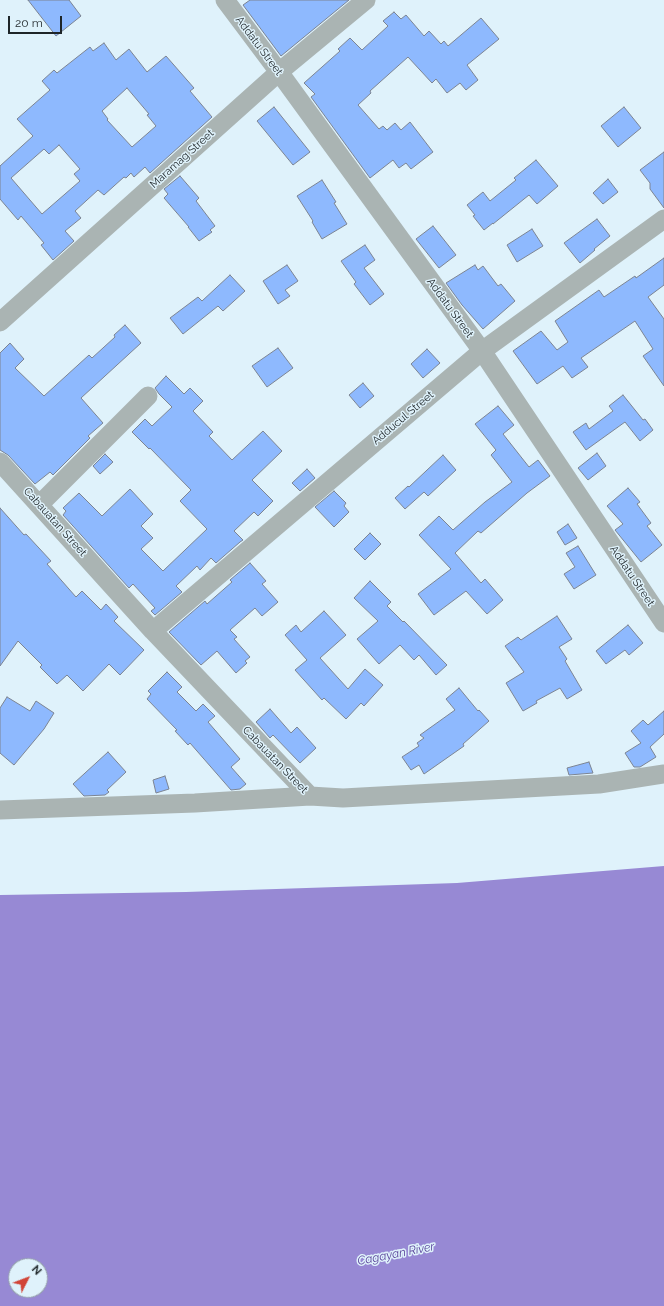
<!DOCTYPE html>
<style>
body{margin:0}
#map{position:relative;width:664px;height:1306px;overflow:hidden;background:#dff2fb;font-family:Raleway,sans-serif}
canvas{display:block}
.north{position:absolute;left:8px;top:1258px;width:40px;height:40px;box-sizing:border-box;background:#dff2fb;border:1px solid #92a0a7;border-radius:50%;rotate:48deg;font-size:11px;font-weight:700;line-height:16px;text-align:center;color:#1e2528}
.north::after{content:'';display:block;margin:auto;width:14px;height:18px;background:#d14437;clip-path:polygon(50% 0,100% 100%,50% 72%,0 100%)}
.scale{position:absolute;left:8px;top:16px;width:54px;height:18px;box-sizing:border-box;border:2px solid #1e2528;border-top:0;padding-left:5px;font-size:12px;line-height:14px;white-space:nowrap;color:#1e2528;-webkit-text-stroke:3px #dff2fb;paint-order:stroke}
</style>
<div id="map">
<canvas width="664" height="1306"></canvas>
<div class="north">N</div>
<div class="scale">20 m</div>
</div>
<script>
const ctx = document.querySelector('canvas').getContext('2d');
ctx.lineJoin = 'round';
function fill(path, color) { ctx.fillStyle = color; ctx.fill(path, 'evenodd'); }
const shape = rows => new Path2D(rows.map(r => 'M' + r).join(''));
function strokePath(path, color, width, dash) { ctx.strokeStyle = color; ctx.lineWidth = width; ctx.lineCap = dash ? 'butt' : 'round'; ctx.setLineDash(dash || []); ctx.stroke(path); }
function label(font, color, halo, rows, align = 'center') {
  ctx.font = font + ' Raleway,sans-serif'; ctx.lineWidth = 3; ctx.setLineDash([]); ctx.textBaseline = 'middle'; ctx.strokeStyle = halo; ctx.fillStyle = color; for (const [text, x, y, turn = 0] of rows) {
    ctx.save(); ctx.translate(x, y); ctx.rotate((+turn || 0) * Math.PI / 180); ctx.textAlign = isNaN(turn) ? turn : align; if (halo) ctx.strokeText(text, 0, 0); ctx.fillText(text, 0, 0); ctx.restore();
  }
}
fill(shape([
 [664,866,664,1306,0,1306,0,895,186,892,457,883],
 [16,1266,40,1266,40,1290,16,1290]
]), '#9789d4');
const building = shape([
 [28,0,69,0,81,16,56,36,28,0],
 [250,0,349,0,281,56,243,5,250,0],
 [394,12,401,19,406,15,424,36,429,31,441,44,444,41,448,46,481,18,499,39,467,65,478,80,466,90,460,83,447,93,436,79,432,83,408,57,370,91,371,93,358,105,379,129,383,126,387,130,395,123,401,130,410,122,433,152,411,169,406,163,399,168,393,160,370,178,311,97,315,94,304,83,340,51,338,49,350,38,362,50,388,26,383,21,394,12],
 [104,43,116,60,129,49,147,72,166,56,194,88,190,91,212,117,150,173,145,167,134,177,131,173,126,178,124,177,104,195,98,190,75,211,81,218,65,231,74,241,53,260,41,245,44,243,21,216,18,220,0,199,0,166,33,136,17,119,50,90,42,81,54,70,57,73,90,47,93,51,104,43],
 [127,88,149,114,147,115,156,126,132,147,107,120,108,119,102,111,127,88],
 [59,145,80,169,74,174,80,181,42,214,11,178,44,149,49,154,59,145],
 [274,107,310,152,293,165,257,121,274,107],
 [624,107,641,128,618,147,601,126,624,107],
 [664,152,664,208,650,189,650,183,640,170,664,152],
 [536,160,558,186,537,204,529,195,493,224,493,223,484,230,473,216,475,215,467,205,483,192,490,201,516,180,514,178,536,160],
 [180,176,199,198,196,201,215,226,210,230,212,232,199,241,188,227,189,227,164,198,168,194,164,189,180,176],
 [608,179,618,192,603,204,593,193,608,179],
 [322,180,336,202,334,203,347,224,322,239,312,222,313,221,297,196,322,180],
 [597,219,610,236,594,249,595,250,580,263,564,243,597,219],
 [433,226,456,255,439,268,416,239,433,226],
 [532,229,543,246,517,262,507,245,532,229],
 [365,245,375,260,364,268,384,294,370,305,354,284,356,282,341,261,365,245],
 [664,258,664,285,648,297,664,319,664,386,643,356,653,349,635,321,581,358,588,367,572,378,563,366,537,384,513,351,541,331,557,350,568,342,555,321,599,290,604,297,635,276,636,278,664,258],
 [287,265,298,281,285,290,290,296,278,304,263,281,287,265],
 [475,265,478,270,483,266,498,286,501,284,515,301,483,329,462,305,446,283,475,265],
 [230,275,245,291,223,311,218,306,183,334,170,318,198,297,202,301,230,275],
 [125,325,141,343,81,398,103,423,88,436,90,438,53,475,50,472,35,484,8,455,0,450,0,353,10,343,24,359,15,368,44,396,89,355,92,358,115,337,114,335,125,325],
 [278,348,293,368,267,387,252,366,278,348],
 [427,349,440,363,423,378,411,364,427,349],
 [166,376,184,394,190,388,203,401,193,411,213,432,209,436,232,460,263,431,282,451,252,480,273,501,258,516,254,512,234,531,243,540,240,542,216,563,211,558,200,570,197,566,176,586,182,592,155,615,151,611,155,608,133,584,129,588,63,515,66,511,63,508,79,493,102,516,130,489,153,514,141,526,153,538,141,549,163,571,207,529,180,501,191,490,150,448,149,449,132,432,145,419,152,426,172,407,159,394,155,388,166,376],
 [363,383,374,396,360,408,349,395,363,383],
 [623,395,643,420,645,419,653,430,640,441,625,422,586,450,573,432,586,423,589,429,613,411,609,406,623,395],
 [498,406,514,425,503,434,529,467,538,460,550,476,527,493,481,533,478,531,455,553,481,583,485,579,503,600,487,614,466,591,434,615,418,594,451,569,419,535,439,516,453,530,485,502,512,482,491,455,496,450,475,424,498,406],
 [597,453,606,466,588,480,578,468,597,453],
 [105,454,113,462,100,474,93,466,105,454],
 [443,455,456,470,428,496,424,492,405,509,395,498,408,486,409,487,443,455],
 [307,469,315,478,300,491,292,483,307,469],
 [628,488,640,502,637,504,651,523,647,526,662,545,641,562,615,530,623,524,607,506,628,488],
 [334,491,346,503,344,506,349,512,334,527,315,507,334,491],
 [0,508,24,535,26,534,51,561,47,564,76,597,82,591,101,610,106,604,118,617,114,621,144,650,120,675,109,664,83,691,67,675,57,684,40,667,42,665,18,641,0,666,0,508],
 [568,524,577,538,565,545,557,532,568,524],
 [370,533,381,544,365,560,354,549,370,533],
 [578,546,596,575,574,589,564,574,575,567,566,553,578,546],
 [250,563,266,581,262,584,278,602,262,616,255,608,230,630,237,637,234,639,250,657,245,661,247,663,236,673,217,651,201,665,169,632,205,601,207,604,232,582,230,580,250,563],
 [370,581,391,602,387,606,403,622,404,621,447,665,436,675,419,655,414,660,400,645,379,664,357,639,378,621,354,598,370,581],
 [324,611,346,635,320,658,348,689,365,669,383,685,364,706,361,703,346,719,324,698,322,700,295,670,307,660,285,635,296,625,301,632,324,611],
 [557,616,572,639,559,647,567,659,565,661,582,690,567,699,560,688,536,701,537,703,523,711,506,683,524,672,505,646,518,637,521,640,557,616],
 [628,625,643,643,629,655,625,650,606,664,596,651,628,625],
 [167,672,182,687,177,692,196,711,203,704,215,716,208,722,240,759,231,767,246,784,240,789,231,790,190,743,188,745,175,731,177,730,147,699,151,694,148,691,167,672],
 [459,688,478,711,479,710,489,721,463,744,464,746,424,774,419,765,411,770,402,757,419,746,417,743,424,738,420,735,455,710,446,699,459,688],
 [7,697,30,711,36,701,54,713,44,729,14,765,0,753,0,708,7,697],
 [270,709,291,733,297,727,316,748,300,763,273,735,270,738,256,722,270,709],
 [664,711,664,734,650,747,656,757,640,767,634,767,625,753,641,743,631,731,643,720,648,725,664,711],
 [108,752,126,772,107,790,109,792,105,795,84,796,73,784,108,752],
 [589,762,593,773,569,775,567,768,589,762],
 [165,776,169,789,156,793,153,780,165,776]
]);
fill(building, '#8eb9fe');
strokePath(building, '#7c8492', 1);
strokePath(shape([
 [225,0,279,72,482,351,664,623],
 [0,322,279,72,366,0],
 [0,462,153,631,310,796,343,798,599,784,664,774],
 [39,505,148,396],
 [153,631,482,351,664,219],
 [0,810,195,803,310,796]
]), '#aab4b3', 19);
label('11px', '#1e2528', '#dff2fb', [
 ["Addatu Street",259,46,53],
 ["Maramag Street",182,159,-42],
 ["Addatu Street",450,308,54],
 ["Adducul Street",403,418,-40],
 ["Cabauatan Street",55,522,48],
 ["Addatu Street",632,576,56],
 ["Cabauatan Street",275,760,46]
]);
label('italic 12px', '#573f98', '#dff2fb', [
 ["Cagayan River",396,1254,-11]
]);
</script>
